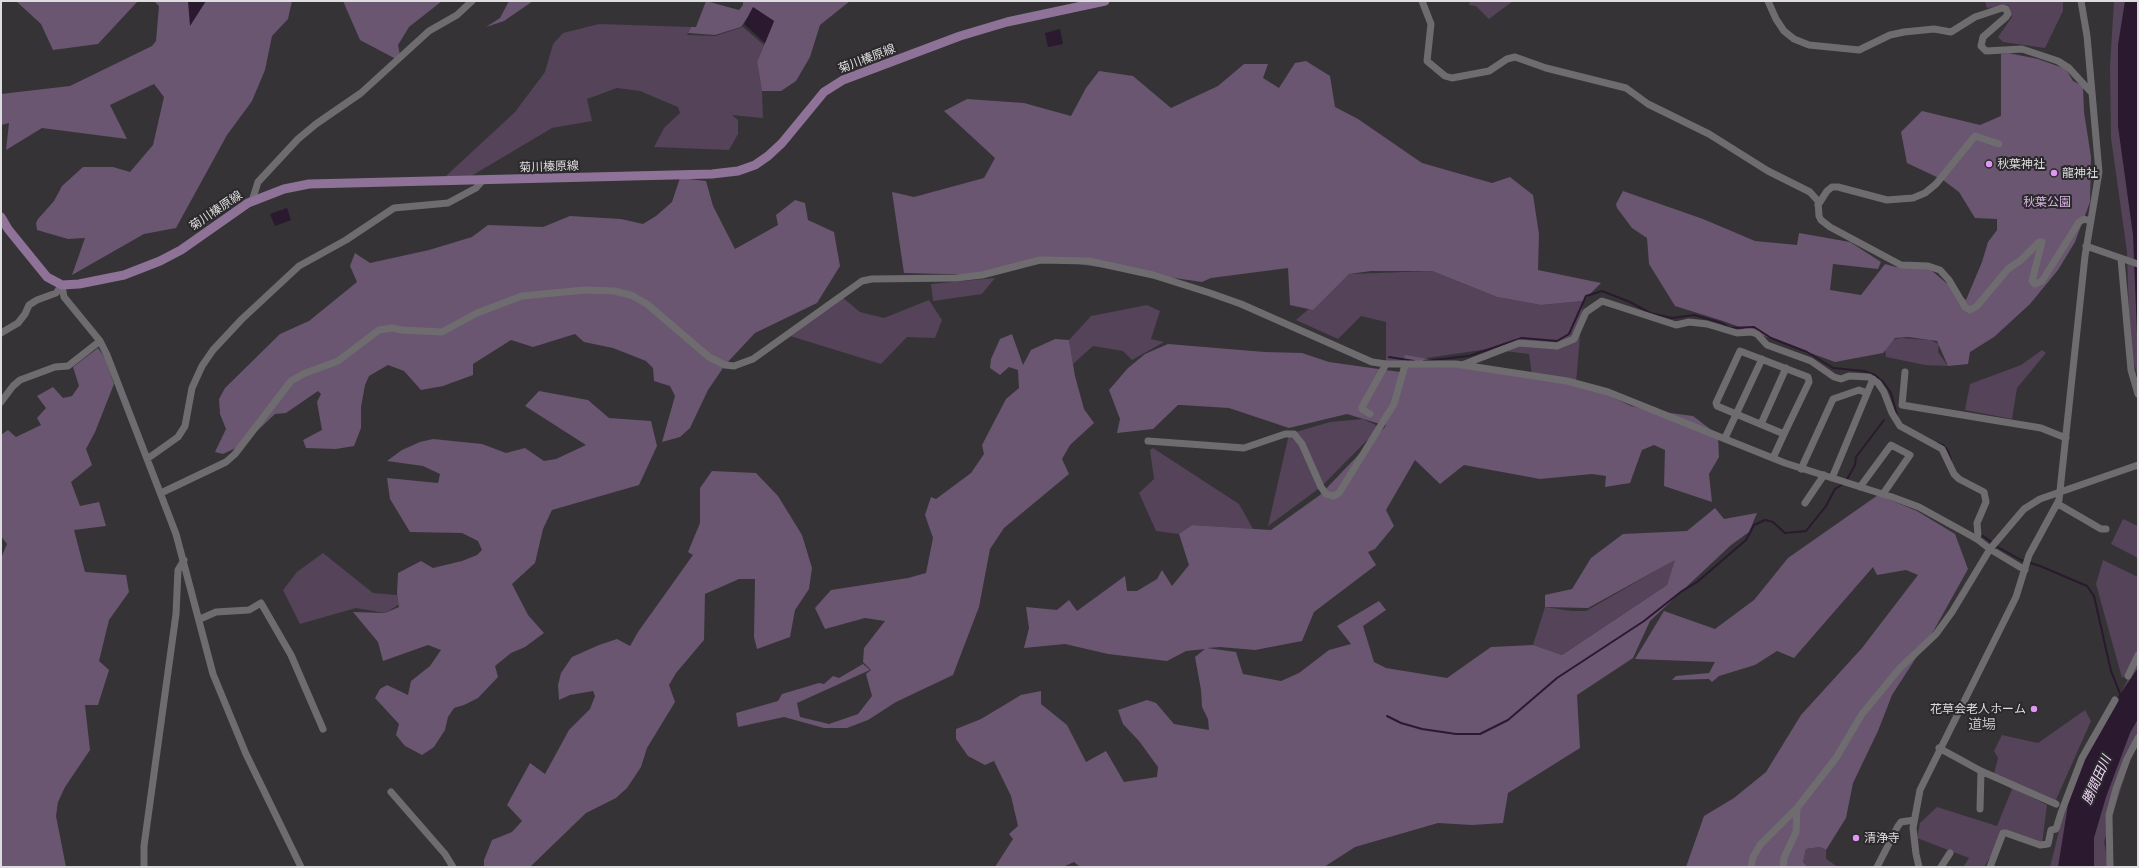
<!DOCTYPE html>
<meta charset="utf-8">
<style>
body{margin:0}
#map{position:relative;width:2139px;height:868px;overflow:hidden;background:#353336;font-family:Cabin,sans-serif}
canvas{display:block}
.frame{position:absolute;inset:0;border:2px solid #dedddf;pointer-events:none}
</style>
<div id="map">
<canvas width="2139" height="868"></canvas>
<div class="frame"></div>
</div>
<script>
const ctx = document.querySelector('canvas').getContext('2d');
ctx.lineJoin = 'round';
function fill(path, color) { ctx.fillStyle = color; ctx.fill(path, 'evenodd'); }
const shape = rows => new Path2D(rows.map(r => 'M' + r).join(''));
function strokePath(path, color, width, dash) { ctx.strokeStyle = color; ctx.lineWidth = width; ctx.lineCap = dash ? 'butt' : 'round'; ctx.setLineDash(dash || []); ctx.stroke(path); }
function label(font, color, halo, rows, align = 'center') {
  ctx.font = font + ' Cabin,"Noto Sans JP",sans-serif'; ctx.lineWidth = 4; ctx.setLineDash([]); ctx.textBaseline = 'middle'; ctx.strokeStyle = halo; ctx.fillStyle = color; for (const [text, x, y, turn = 0] of rows) {
    ctx.save(); ctx.translate(x, y); ctx.rotate((+turn || 0) * Math.PI / 180); ctx.textAlign = isNaN(turn) ? turn : align; if (halo) ctx.strokeText(text, 0, 0); ctx.fillText(text, 0, 0); ctx.restore();
  }
}
fill(shape([
 [1470,1,1513,1,1489,19,1476,6,1469,5],
 [1985,1,2063,1,2063,11,2045,48,2003,42,1998,37,2012,17,2008,5,1987,8],
 [2114,1,2138,1,2138,378,2130,349,2127,252,2111,138,2110,65],
 [599,24,691,27,687,35,715,36,743,27,764,45,757,62,762,91,763,118,732,115,738,120,738,134,729,150,654,147,664,128,680,113,678,107,640,91,617,88,587,99,592,121,552,128,468,178,446,176,515,112,545,72,553,44,563,33],
 [1432,271,1497,297,1541,305,1583,301,1576,383,1532,376,1529,354,1488,349,1386,364,1386,322,1361,316,1338,339,1296,320,1349,274],
 [995,278,982,294,933,301,931,284],
 [843,298,860,312,884,318,929,300,942,320,935,338,907,337,881,364,790,336],
 [1147,305,1160,311,1151,339,1164,342,1132,360,1123,351,1093,346,1073,364,1069,340,1091,316],
 [1901,338,1930,340,1939,344,1938,352,1948,366,1925,365,1886,357,1885,350,1891,340],
 [2042,350,2046,353,2017,388,2012,419,1965,410,1970,384,2021,365],
 [1363,419,1380,427,1321,487,1268,526,1289,434,1330,422],
 [1153,448,1239,504,1253,529,1192,525,1179,534,1156,531,1139,493,1154,479,1150,450],
 [2123,519,2138,526,2138,558,2111,544],
 [323,553,373,593,397,595,400,604,385,613,356,608,300,624,283,590,297,572],
 [1676,559,1667,585,1562,655,1533,645,1545,607,1572,611,1586,611],
 [2103,560,2138,577,2138,653,2129,672,2122,678,2096,584],
 [2138,660,2138,735,2104,842,2109,867,2050,867,2062,819,2110,713],
 [2085,710,2091,721,2055,802,2021,792,2047,805,2042,844,2006,831,1984,867,1963,867,1969,858,1917,838,1920,823,1937,807,1997,826,2012,789,1993,778,1998,758,1994,751,2002,735,2038,743],
 [1820,847,1826,850,1826,859,1838,867,1808,867,1803,862,1806,849]
]), '#544359');
fill(shape([
 [16,1,138,1,98,44,53,50,41,24],
 [154,1,292,1,288,19,272,36,265,70,252,101,227,135,176,228,144,234,72,275,85,238,68,239,37,230,36,223,38,219,54,201,62,186,83,167,113,167,130,172,153,145,164,97,154,84,110,105,127,139,42,128,6,150,9,123,1,125,1,94,70,86,152,46,156,41,159,6],
 [343,1,442,1,409,27,398,45,400,55,396,59,360,40],
 [509,1,533,1,504,21,486,27,500,18],
 [706,1,739,10,743,5,743,1,850,1,820,25,810,57,796,81,781,91,762,91,757,62,774,21,754,8,741,27,715,35,688,33,691,27,696,27],
 [2008,53,2038,59,2066,69,2073,81,2083,86,2084,112,2091,157,2090,202,2075,242,2058,270,2030,304,1994,337,1970,352,1968,364,1948,366,1937,341,1908,337,1895,338,1883,353,1835,362,1723,321,1675,306,1649,264,1647,238,1632,228,1617,208,1616,204,1623,191,1703,219,1755,241,1797,245,1799,233,1850,242,1881,262,1878,269,1833,264,1830,290,1861,295,1885,264,1896,267,1930,269,1966,300,1982,262,1988,242,1997,230,1997,219,1975,218,1959,192,1943,180,1907,163,1901,132,1922,111,1980,125,2001,116,2001,54],
 [1306,61,1330,76,1335,107,1358,119,1422,163,1492,183,1510,177,1533,195,1539,234,1538,270,1601,283,1583,301,1541,305,1497,297,1432,271,1371,271,1349,274,1313,310,1290,305,1288,268,1211,278,1202,282,1037,258,982,275,904,273,892,192,914,197,984,178,995,158,944,111,967,99,1024,103,1071,116,1086,88,1099,71,1133,76,1171,108,1218,86,1244,64,1268,64,1263,78,1279,88,1295,63],
 [680,178,706,181,713,206,735,249,778,225,776,215,795,200,805,203,808,220,834,232,840,266,817,303,755,333,725,365,708,390,690,428,680,437,662,442,675,396,670,386,654,381,653,368,646,361,613,348,584,342,575,334,533,347,511,340,473,364,473,375,443,386,421,390,404,371,388,365,369,376,365,385,361,407,361,428,354,446,336,449,306,448,303,440,322,430,317,402,321,394,318,391,286,413,275,414,242,445,223,454,215,452,226,429,220,414,219,399,225,388,280,334,309,321,357,282,350,266,355,253,370,263,429,250,472,237,488,225,543,227,570,216,621,219,643,224,656,216,672,202],
 [1012,334,1023,365,1031,350,1055,339,1069,340,1075,376,1084,409,1094,423,1070,445,1062,459,1069,474,1004,528,990,549,979,607,953,675,896,702,868,720,847,728,824,728,784,717,738,727,736,713,778,701,782,694,819,683,824,684,833,676,839,678,863,664,870,670,797,703,800,717,829,724,858,714,872,696,866,674,871,670,863,662,864,648,885,621,865,618,825,629,815,608,831,590,908,578,926,573,933,538,925,515,931,497,936,499,971,473,984,454,982,445,1006,399,1019,388,1018,370,1009,367,1000,375,990,368,991,359,1000,339],
 [1168,344,1265,352,1302,353,1329,362,1400,372,1405,355,1528,376,1593,388,1631,406,1647,410,1693,416,1718,435,1719,457,1709,474,1712,502,1664,486,1665,450,1654,445,1642,450,1630,483,1605,487,1606,476,1592,474,1540,479,1464,465,1440,484,1415,460,1386,510,1394,526,1375,549,1368,552,1376,565,1314,612,1302,641,1255,650,1220,647,1207,648,1236,652,1243,674,1281,681,1299,673,1329,650,1351,644,1337,626,1379,601,1386,610,1363,626,1374,662,1386,668,1447,678,1491,647,1533,645,1562,655,1667,585,1675,560,1588,608,1545,607,1545,595,1572,589,1591,558,1623,534,1687,531,1715,508,1724,519,1757,513,1749,532,1731,545,1650,621,1633,658,1577,695,1580,748,1508,793,1503,823,1472,825,1438,823,1355,847,1324,867,1080,867,1074,862,1063,867,995,867,1013,839,1009,834,1018,826,1011,796,994,761,985,765,968,756,956,739,956,729,981,719,1021,695,1041,691,1041,704,1067,725,1086,762,1106,751,1124,782,1157,777,1158,767,1139,741,1123,724,1118,710,1147,700,1156,703,1174,724,1209,730,1208,719,1202,707,1201,690,1195,657,1205,649,1186,651,1167,661,1108,654,1065,644,1024,648,1029,628,1026,607,1057,610,1069,600,1077,611,1125,576,1127,591,1137,591,1157,579,1162,570,1172,586,1189,565,1179,534,1192,525,1271,530,1320,495,1385,427,1391,405,1380,424,1347,414,1289,428,1229,408,1181,405,1178,405,1153,429,1117,433,1120,419,1109,390,1128,368,1145,354],
 [98,348,105,358,114,384,95,432,86,449,92,465,71,482,80,506,99,502,106,526,74,530,85,572,126,575,129,592,109,620,99,661,109,670,98,705,85,705,90,750,65,787,58,802,56,816,66,867,1,867,1,558,7,544,1,536,1,435,8,430,16,437,41,425,37,418,46,408,37,396,53,387,63,398,72,396,79,386,73,367],
 [539,391,588,400,609,418,651,421,657,446,639,485,552,510,543,529,535,563,512,584,528,615,544,633,525,647,511,653,495,666,498,677,478,698,464,705,454,708,448,717,445,730,434,747,422,755,405,746,396,735,399,724,375,698,380,689,387,685,408,695,411,681,430,666,441,650,428,645,383,661,378,642,353,612,385,613,399,607,397,593,398,573,421,561,433,568,462,561,477,555,482,550,478,541,462,533,410,532,390,499,387,478,438,483,440,474,423,466,387,461,402,450,420,442,433,439,482,444,506,453,525,448,544,461,556,459,586,445,525,406],
 [712,471,756,473,778,496,802,535,812,568,809,589,795,610,790,637,757,649,754,637,755,579,739,579,705,594,704,640,676,673,669,685,675,702,647,748,641,767,627,788,616,798,586,813,530,867,484,867,484,860,492,840,512,832,522,821,507,805,530,763,545,774,569,730,590,709,595,696,593,691,570,695,559,700,558,685,561,673,572,657,599,645,617,639,630,646,638,632,693,555,688,552,700,523,700,488],
 [1878,495,1917,511,1955,534,1968,569,1934,630,1892,695,1878,731,1853,783,1846,818,1826,850,1820,847,1806,849,1803,862,1808,867,1686,867,1704,816,1734,798,1766,772,1801,715,1862,648,1918,575,1906,570,1877,575,1873,567,1794,658,1777,651,1755,665,1719,676,1712,682,1709,679,1672,680,1676,676,1709,673,1715,662,1635,659,1664,611,1715,629,1754,600,1788,558]
]), '#6a5670');
fill(shape([
 [188,1,206,1,190,26],
 [2125,1,2138,1,2138,358,2133,235,2118,126,2118,45],
 [753,7,774,21,765,43,744,24],
 [1060,29,1063,44,1048,47,1045,33],
 [287,208,291,220,275,226,270,214],
 [2138,668,2138,719,2130,733,2106,797,2094,838,2094,867,2058,867,2068,805,2082,758,2111,707]
]), '#2a192f');
strokePath(shape([
 [1389,357,1414,361],
 [1424,361,1469,356,1522,338,1557,341,1569,334,1586,296,1602,291,1630,302,1650,313,1672,318,1694,315,1722,323,1730,328,1754,327,1771,338,1807,352,1833,368,1864,371,1875,375,1883,382,1891,393,1897,415],
 [1937,443,1943,445,1948,451,1951,460],
 [1846,481,1855,465,1856,457,1884,420],
 [1980,534,1993,543],
 [1996,546,2021,560,2040,566,2087,586,2094,596,2111,671,2121,696],
 [1387,716,1401,723,1422,729,1456,734,1480,734,1508,720,1557,678,1644,621,1682,591,1697,582,1746,540,1754,525,1765,520,1773,522,1785,533,1806,531,1826,506,1835,489,1843,484]
]), '#2a192f', 2);
strokePath(shape([
 [1422,1,1431,24,1427,61,1445,76,1452,78,1489,71,1507,59,1515,57,1546,68,1626,88,1648,104,1709,134,1768,171,1810,192,1818,201,1819,216,1821,220,1830,227,1901,265,1928,266,1940,270,1949,280,1965,307,1970,310,1977,306,2008,269,2021,260,2039,242,2042,242,2032,281,2035,284,2042,281,2079,222,2084,219,2090,221],
 [1768,1,1776,19,1784,31,1794,39,1809,45,1859,50,1890,35,1904,32,1934,29,1951,32,1975,17,2002,8,2006,9,2008,14,2006,17,1983,37,1981,46,1986,51,2022,49,2058,61,2069,68,2090,91],
 [252,201,258,182,298,139,316,124,361,93,429,31,457,15,472,1],
 [1818,205,1827,191,1832,187,1838,187,1887,200,1913,198,1925,193,1936,184,1975,136,1999,144],
 [2086,246,2138,264],
 [2121,259,2131,370,2138,394],
 [62,285,64,297,100,341,107,355,176,534,213,674,246,754,301,867],
 [1,333,18,323,25,314,29,305,37,300,56,293,62,285],
 [1462,365,1519,343,1557,346,1574,339,1586,312,1602,301,1676,325,1689,322,1707,324,1737,333,1751,332,1757,334,1767,345,1811,361,1834,377,1841,379,1849,376,1869,377,1878,383,1884,392,1892,413,1900,426,1942,449,1954,474,1959,479,1984,492,1986,502,1977,523,1978,535,1975,538],
 [1905,372,1902,405,2041,428,2066,438],
 [1,402,13,386,20,380,55,367,68,366,100,341],
 [1370,414,1362,409,1362,407,1386,364],
 [1761,424,1786,368],
 [1725,438,1762,359],
 [1148,441,1244,448,1285,434,1294,434,1302,444,1321,487,1326,494,1333,496,1339,493,1394,404,1405,365],
 [1773,458,1784,434,1809,382,1808,377,1740,351,1716,403,1717,406,1784,434],
 [147,459,178,437,185,426,192,388,202,366,213,350,242,319,299,266,346,240,394,208,448,203,476,188,483,180],
 [1801,469,1833,399,1859,390,1867,393],
 [1832,478,1873,379],
 [1860,487,1891,445,1910,455,1883,494],
 [161,493,226,462,235,454,291,381,303,374,338,361,379,330,392,328,402,330,442,332,477,313,522,296,585,290,614,291,631,295,647,304,709,357,725,365,734,366,753,359,862,281,872,279,956,278,982,275,1040,260,1089,261,1153,275,1210,293,1241,304,1372,362,1386,364,1456,364,1567,381,1608,392,1785,463,1892,497,1919,507,1977,539,1990,549,2025,570],
 [1805,503,1824,475],
 [2058,504,2101,529,2106,529],
 [200,619,216,612,249,610,261,603,291,655,323,729],
 [2128,676,2138,655],
 [1939,748,1981,771,2056,804],
 [391,792,445,854,453,867],
 [1980,809,1981,771],
 [144,867,144,846,176,614,178,570,184,560],
 [1751,867,1753,857,1760,845,1797,808,1836,758,1862,714,1900,668,1936,634,1952,612,1990,549,2024,509,2040,499,2138,465],
 [1783,867,1784,858,1796,832,1797,808],
 [1877,867,1898,826,1901,822,1914,820],
 [1919,867,1916,854,1913,828,1920,790,2016,597,2029,555,2059,500,2085,256,2099,172,2087,36,2081,1],
 [1941,867,1950,853],
 [1990,867,2003,833,2006,833,2040,845,2048,844,2051,830,2056,829,2061,813,2082,758,2115,700],
 [2110,867,2109,815,2116,789,2127,759,2138,738]
]), '#6f6c70', 7);
strokePath(shape([
 [1,217,8,229,47,277,62,285,79,284,124,275,160,261,181,250,248,203,284,189,309,184,712,174,738,171,755,165,768,156,782,143,824,92,843,80,960,36,1007,22,1105,1]
]), '#8f7298', 9);
for (const [x, y, r, color] of [
 [1989,164,4,"#de98f3"],
 [2054,173,4,"#de98f3"],
 [2034,709,4,"#de98f3"],
 [1856,838,4,"#de98f3"]
]) { const dot = new Path2D(); dot.arc(x, y, r, 0, 2 * Math.PI); ctx.fillStyle = color; ctx.fill(dot); strokePath(dot, '#2b292c', 1.5); }
label('12px', '#dedddf', '#2b292c', [
 ["菊川榛原線",867,59,-21],
 ["菊川榛原線",549,167,-2],
 ["菊川榛原線",216,211,-34]
]);
label('12px', '#dedddf', '#2b292c', [
 ["秋葉神社",1997,164],
 ["龍神社",2062,173],
 ["花草会老人ホーム",2026,709,"right"],
 ["清浄寺",1864,838]
], 'left');
label('12px', '#dab5e5', '#2b292c', [
 ["秋葉公園",2047,202]
]);
label('italic 13px', '#f4d6fe', '#2b292c', [
 ["勝間田川",2097,780,-66]
]);
label('14px', '#c1bec2', '#2b292c', [
 ["道場",1982,725]
]);
</script>
